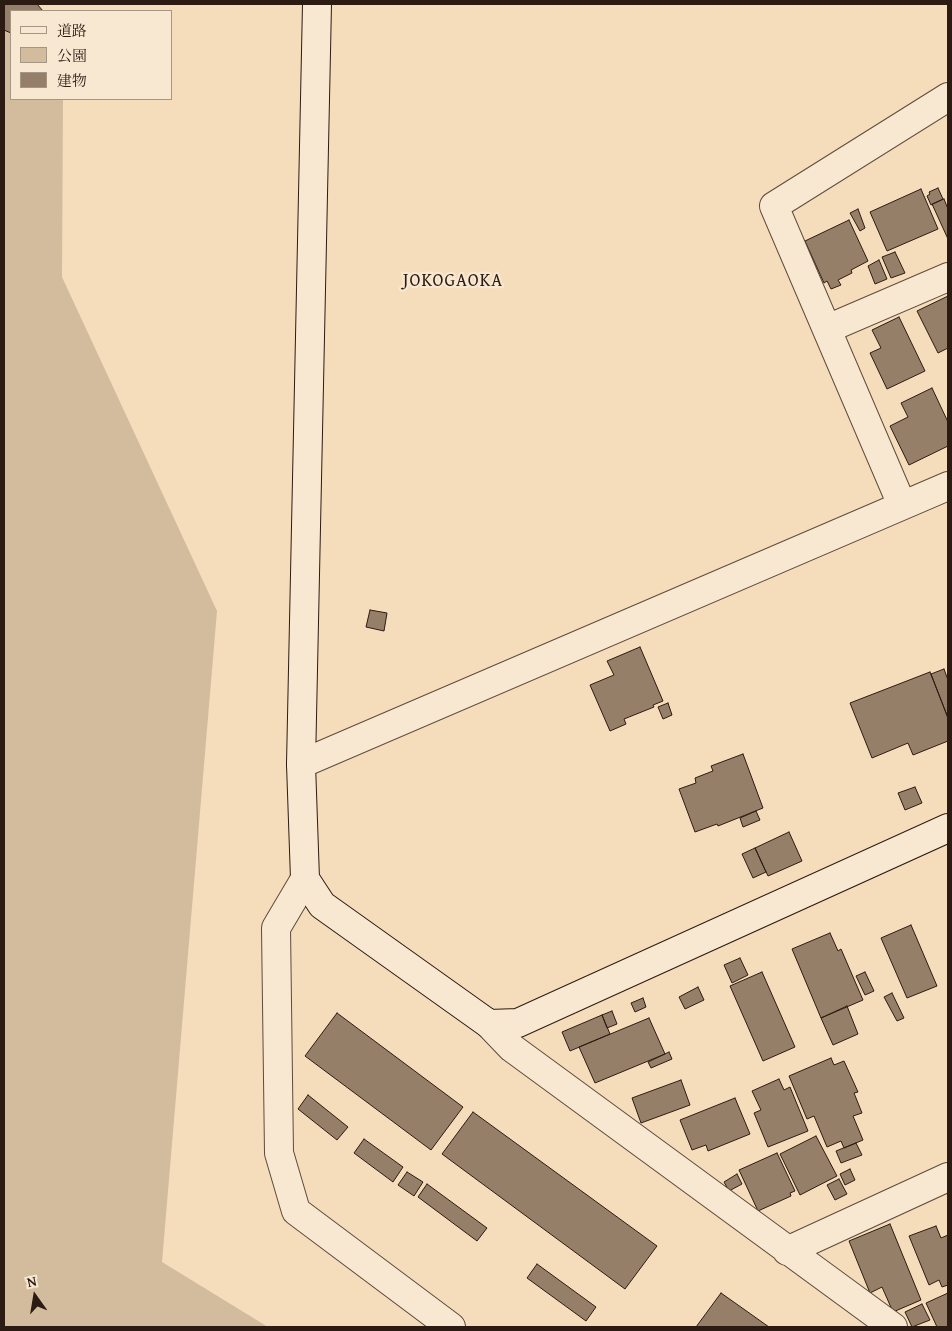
<!DOCTYPE html>
<meta charset="utf-8">
<style>
body{margin:0}
#map{position:relative;width:952px;height:1331px;overflow:hidden;background:#f5dcba;font-family:"Gentium Book Plus","Noto Serif JP",serif}
canvas{display:block}
.frame{position:absolute;inset:0;border:5px solid #2c1b12;pointer-events:none}
.legend{position:absolute;left:10px;top:10px;width:162px;height:90px;box-sizing:border-box;background:#f8e8d2;border:1px solid #a69685;margin:0;padding:6px 9px;list-style:none;font-size:15px;color:#2c1b12}
.legend li{display:flex;align-items:center;gap:10px;height:25px}
.legend b{width:25px;border:1px solid #a69685}
.north{position:absolute;left:10px;top:1271px;width:50px;height:50px;-webkit-text-stroke:4px #f8e8d2;paint-order:stroke;rotate:347deg;font-size:14px;font-weight:700;line-height:20px;text-align:center;color:#2c1b12}
.north::after{content:'';display:block;margin:auto;width:18px;height:22px;background:#2c1b12;clip-path:polygon(50% 0,100% 100%,50% 72%,0 100%)}
</style>
<div id="map">
<canvas width="952" height="1331"></canvas>
<div class="frame"></div>
<ul class="legend">
<li><b style="height:6px;background:#f8e8d2"></b>道路</li>
<li><b style="height:14px;background:#d3bb9d"></b>公園</li>
<li><b style="height:14px;background:#957f69"></b>建物</li>
</ul>
<div class="north">N</div>
</div>
<script>
const context = document.querySelector('canvas').getContext('2d');
context.lineJoin = 'round';
function paint(path, color) {
  context.fillStyle = color;
  context.fill(path, 'evenodd');
}
function poly(rows) {
  const path = new Path2D();
  for (const r of rows) {
    path.moveTo(r[0], r[1]);
    for (let i = 2; i < r.length; i += 2) path.lineTo(r[i], r[i + 1]);
  }
  return path;
}
function strokePath(path, color, width, dash) {
  context.strokeStyle = color;
  context.lineWidth = width;
  context.lineCap = dash ? 'butt' : 'round';
  context.setLineDash(dash || []);
  context.stroke(path);
}
function label(font, color, halo, rows, align = 'center') {
  context.font = font + ' "Gentium Book Plus",serif';
  context.lineWidth = 4.5;
  context.setLineDash([]);
  context.textBaseline = 'middle';
  context.strokeStyle = halo;
  context.fillStyle = color;
  for (const [text, x, y, turn = 0] of rows) {
    context.save();
    context.translate(x, y);
    context.rotate((+turn || 0) * Math.PI / 180);
    context.textAlign = isNaN(turn) ? turn : align;
    if (halo) context.strokeText(text, 0, 0);
    context.fillText(text, 0, 0);
    context.restore();
  }
}
const green = poly([
 [11,15,11,99,63,99,62,277,217,611,162,1262,268,1327,4,1327,4,17]
]);
const building = poly([
 [4,4,37,4,43,11,11,11,11,33,4,30,4,4],
 [938,188,943,199,931,205,927,196,930,194,929,192,938,188],
 [921,189,938,229,887,251,870,212,921,189],
 [944,199,948,209,948,239,932,204,944,199],
 [858,209,865,228,860,231,850,213,858,209],
 [849,220,868,261,851,270,852,273,838,280,841,285,831,289,827,281,824,283,805,241,849,220],
 [895,252,905,273,891,278,882,257,895,252],
 [879,260,887,279,875,284,868,266,879,260],
 [948,296,948,348,938,353,917,311,948,296],
 [899,317,925,371,887,389,870,353,881,348,872,330,899,317],
 [932,388,948,422,948,446,909,465,890,426,908,417,901,403,932,388],
 [370,610,387,613,384,631,366,627,370,610],
 [640,647,663,701,653,705,654,707,624,719,626,724,610,731,590,685,614,675,607,661,640,647],
 [944,669,948,680,948,718,931,674,944,669],
 [930,672,948,718,948,741,913,755,908,743,872,758,850,703,930,672],
 [668,703,672,715,663,719,658,707,668,703],
 [743,754,763,808,718,826,717,824,695,832,679,789,696,783,695,778,713,771,711,766,743,754],
 [915,787,922,803,905,810,898,793,915,787],
 [756,811,760,820,743,827,740,818,756,811],
 [789,832,802,861,768,876,755,848,789,832],
 [755,848,766,872,753,878,742,854,755,848],
 [911,925,937,986,907,998,881,938,911,925],
 [830,933,838,951,841,949,863,1000,821,1018,792,949,830,933],
 [740,958,748,975,732,983,724,965,740,958],
 [762,972,795,1047,763,1061,730,986,762,972],
 [865,972,874,991,865,995,856,976,865,972],
 [698,987,704,1000,685,1009,679,997,698,987],
 [892,993,904,1018,897,1021,884,997,892,993],
 [643,998,646,1007,635,1012,631,1003,643,998],
 [847,1006,858,1034,833,1045,821,1018,847,1006],
 [612,1011,617,1024,607,1028,602,1015,612,1011],
 [337,1013,463,1107,431,1150,305,1056,337,1013],
 [602,1015,610,1034,570,1051,562,1032,602,1015],
 [649,1018,665,1054,595,1083,579,1047,649,1018],
 [669,1052,672,1059,651,1068,648,1062,669,1052],
 [831,1058,834,1065,844,1061,858,1092,854,1093,862,1113,853,1116,863,1140,844,1148,841,1141,827,1147,814,1116,807,1119,789,1076,831,1058],
 [779,1079,784,1090,790,1087,808,1131,768,1147,754,1113,761,1110,752,1091,779,1079],
 [681,1080,690,1105,641,1123,632,1098,681,1080],
 [308,1095,348,1127,337,1140,298,1109,308,1095],
 [735,1098,750,1134,708,1151,706,1145,692,1150,680,1120,735,1098],
 [473,1112,657,1246,625,1289,442,1154,473,1112],
 [816,1136,837,1176,800,1195,780,1154,816,1136],
 [364,1139,403,1167,393,1182,354,1153,364,1139],
 [856,1143,862,1155,841,1163,836,1151,856,1143],
 [777,1153,795,1191,790,1193,791,1196,758,1211,739,1170,777,1153],
 [850,1169,855,1180,845,1185,840,1174,850,1169],
 [407,1172,423,1182,414,1196,398,1185,407,1172],
 [737,1174,742,1184,729,1191,724,1182,737,1174],
 [839,1179,847,1194,835,1200,827,1185,839,1179],
 [427,1184,487,1228,477,1241,418,1197,427,1184],
 [890,1224,921,1300,893,1312,882,1287,870,1293,849,1241,890,1224],
 [936,1226,941,1238,948,1235,948,1285,942,1287,939,1280,929,1285,909,1236,936,1226],
 [537,1264,596,1307,586,1321,527,1278,537,1264],
 [721,1293,769,1327,696,1327,721,1293],
 [948,1293,948,1327,937,1327,926,1303,948,1293],
 [922,1304,930,1320,912,1327,905,1312,922,1304]
]);
const street = poly([
 [827,329,948,277],
 [902,505,774,206,948,97],
 [301,764,948,486],
 [305,879,276,928,279,1153,296,1211,451,1327],
 [489,1024,512,1048,893,1327],
 [787,1251,948,1177]
]);
const secondary = poly([
 [317,4,301,764,305,879,322,905,489,1024,518,1023,948,828]
]);
const neighbourhoodNames = [
 ["JOKOGAOKA",453,281]
];
paint(green, '#d3bb9d');
paint(building, '#957f69');
strokePath(building, '#2c1b12', 1);
strokePath(street, '#5e4b3c', 30);
strokePath(secondary, '#2c1b12', 30);
strokePath(street, '#f8e8d2', 28);
strokePath(secondary, '#f8e8d2', 28);
context.letterSpacing = '1px';
label('18px', '#2c1b12', '#f8e8d2', neighbourhoodNames);
context.letterSpacing = '0px';
</script>
